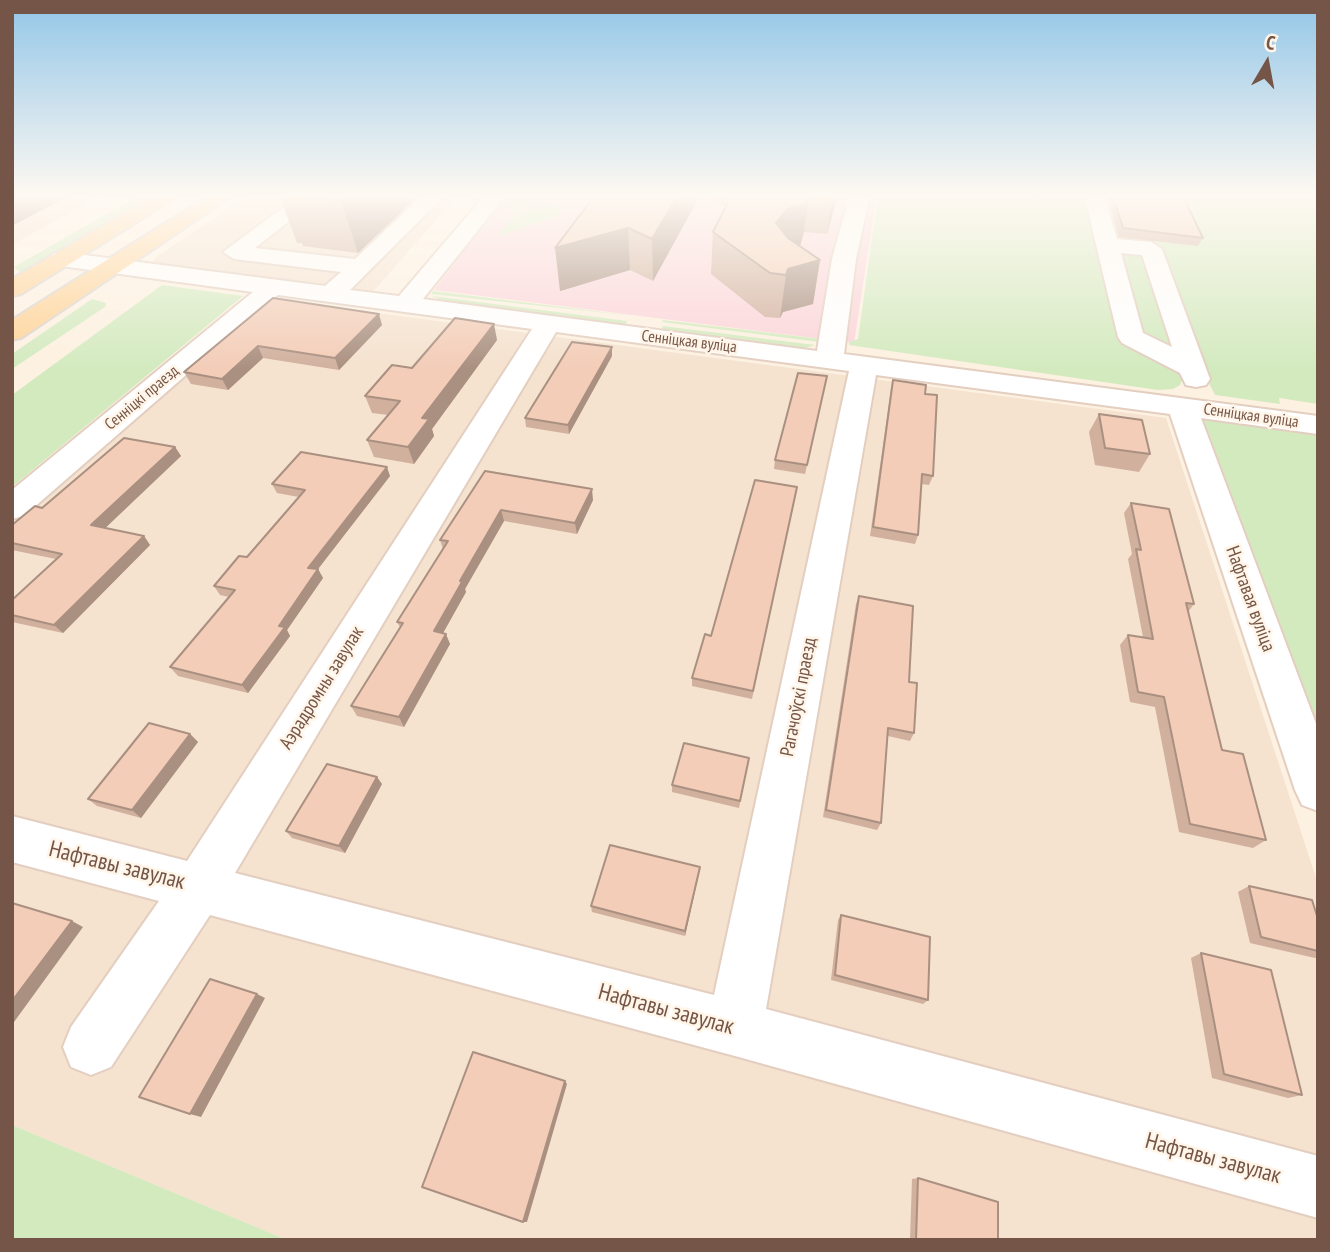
<!DOCTYPE html>
<meta charset="utf-8">
<style>
body{margin:0}
#map{position:relative;width:1330px;height:1252px;overflow:hidden;background:#fdf1e1;font-family:"PT Sans Narrow",sans-serif}
canvas{display:block}
.frame{position:absolute;inset:0;border:14px solid #755547;pointer-events:none}
.north{position:absolute;left:1232px;top:28px;width:70px;height:70px;-webkit-text-stroke:5px #fff5e8;paint-order:stroke;rotate:10deg;font-size:19px;font-weight:700;line-height:28px;text-align:center;color:#755547}
.north::after{content:'';display:block;margin:auto;width:24px;height:32px;background:#755547;clip-path:polygon(50% 0,100% 100%,50% 72%,0 100%)}
</style>
<div id="map">
<canvas width="1330" height="1252"></canvas>
<div class="frame"></div>
<div class="north">С</div>
</div>
<script>
const context = document.querySelector('canvas').getContext('2d');
context.lineJoin = 'round';
function paint(path, color) {
  context.fillStyle = color;
  context.fill(path, 'evenodd');
}
function poly(rows) {
  const path = new Path2D();
  for (const r of rows) {
    path.moveTo(r[0], r[1]);
    for (let i = 2; i < r.length; i += 2) path.lineTo(r[i], r[i + 1]);
  }
  return path;
}
function strokePath(path, color, width, dash) {
  context.strokeStyle = color;
  context.lineWidth = width;
  context.lineCap = dash ? 'butt' : 'round';
  context.setLineDash(dash || []);
  context.stroke(path);
}
function label(font, color, halo, rows, align = 'center') {
  context.font = font + ' "PT Sans Narrow",sans-serif';
  context.lineWidth = 5;
  context.setLineDash([]);
  context.textBaseline = 'middle';
  context.strokeStyle = halo;
  context.fillStyle = color;
  for (const [text, x, y, turn = 0] of rows) {
    context.save();
    context.translate(x, y);
    context.rotate((+turn || 0) * Math.PI / 180);
    context.textAlign = isNaN(turn) ? turn : align;
    if (halo) context.strokeText(text, 0, 0);
    context.fillText(text, 0, 0);
    context.restore();
  }
}
const residential = poly([
 [12,194,104,194,12,245],
 [251,194,459,194,370,295,155,266,153,263,156,257],
 [272,299,1166,418,1318,884,1318,1240,287,1240,12,1125,12,524]
]);
const medical = poly([
 [465,194,877,194,854,343,434,290,497,207,478,204,463,197]
]);
const green = poly([
 [141,194,159,194,23,275,14,267],
 [522,194,575,194,515,211,496,200],
 [878,194,1318,194,1318,404,1279,398,1280,404,1215,395,1209,383,1182,380,1180,385,1173,389,1158,390,849,345,849,342,858,339],
 [567,201,558,216,497,236,516,214],
 [162,285,243,296,12,487,12,395],
 [433,291,634,316,431,294],
 [432,296,627,321,625,325,445,302],
 [92,299,106,303,105,307,12,369,12,354],
 [663,320,821,339,820,342,662,322],
 [663,326,815,345,805,348,661,330],
 [1203,418,1318,433,1318,725],
 [12,1125,287,1240,12,1240]
]);
const minor = poly([
 [301,194,324,194,255,248,355,259,424,194,445,195,350,290,399,296,486,194,507,194,423,299,817,351,832,259,850,194,870,194,856,259,844,354,1318,416,1318,434,1201,418,1318,729,1318,811,1302,805,1295,790,1170,414,876,375,766,1009,1318,1156,1318,1218,735,1056,210,915,111,1067,91,1075,71,1067,63,1047,71,1027,159,901,12,862,12,816,187,861,532,329,278,295,24,516,12,519,12,490,253,292,61,266,53,264,49,259,53,254,61,252,325,286,341,272,234,259,223,252,301,194],
 [556,332,849,371,714,995,235,873,556,332],
 [1084,194,1104,194,1117,239,1151,242,1162,249,1210,379,1206,385,1196,387,1186,385,1180,373,1122,343,1118,337,1084,194],
 [1121,253,1142,255,1172,347,1143,333,1121,253]
]);
const major = poly([
 [157,194,182,194,21,294,12,296,12,279,157,194],
 [211,194,235,194,21,338,12,340,12,320,211,194]
]);
const wall = poly([
 [279,194,413,194,414,200,358,253,303,246,302,243,297,243],
 [596,194,838,194,827,234,804,232,800,246,799,246,820,260,813,304,783,312,780,318,765,317,711,274,713,232,726,207,700,194,653,281,630,270,560,291],
 [995,194,1059,194,1056,200],
 [1107,194,1182,194,1203,238,1198,246,1119,237],
 [273,298,382,325,339,370,263,358,228,390,191,384,184,372],
 [497,340,432,429,434,436,414,464,374,457,367,440,388,415,372,413,365,396,412,368],
 [612,356,569,434,526,427,525,418],
 [827,376,805,474,774,469,775,460],
 [893,380,925,394,933,476,929,485,921,484,918,535,915,544,870,536,891,389],
 [1099,414,1150,454,1139,472,1095,465,1089,432],
 [175,447,181,456,105,528,144,536,150,545,63,633,12,622,12,600,56,559,12,550,12,525,42,508],
 [485,471,593,500,577,534,504,521,465,589,466,592,443,633,450,644,404,727,357,716,351,706,400,627,397,622,443,549,440,540],
 [390,476,318,569,323,578,287,630,290,636,248,693,178,676,170,667,229,597,220,595,214,586,247,557,299,497,277,493,272,484],
 [797,487,752,699,692,686,692,678,711,636],
 [1131,503,1194,604,1188,612,1222,750,1266,840,1253,848,1179,832,1155,707,1130,702,1120,645,1128,635,1143,637,1128,559,1132,554,1124,513],
 [859,596,909,682,914,733,910,741,888,736,881,823,877,830,823,817,856,604],
 [190,734,198,742,141,818,97,806,88,799],
 [749,758,739,808,672,792,672,785],
 [382,784,345,853,292,838,286,831],
 [699,873,685,936,592,912,591,906],
 [1249,886,1318,919,1318,957,1315,958,1250,943,1238,892],
 [841,915,928,1000,923,1004,831,980,838,920],
 [1201,953,1302,1095,1288,1098,1212,1078,1191,958],
 [918,1178,998,1240,910,1240,912,1179]
]);
const shadedWall = poly([
 [12,194,72,194,12,226],
 [350,194,413,194,414,200,358,253,341,201],
 [679,194,701,194,653,281,652,239],
 [809,194,804,232,800,246,782,250,776,223,787,209],
 [833,194,838,194,827,234],
 [628,228,630,270,560,291,555,248],
 [820,260,813,304,783,312,780,318,786,275,788,269],
 [379,314,382,325,339,370,335,358],
 [494,324,497,340,432,429,434,436,414,464,408,447,422,418],
 [258,346,263,358,228,390,222,379],
 [612,347,612,356,569,434,568,425],
 [175,447,181,456,99,534,91,525],
 [387,467,390,476,318,569,323,578,287,630,290,636,248,693,242,685,279,626,308,568],
 [592,489,593,500,577,534,575,523],
 [501,510,504,521,465,589,466,592,438,642,434,631,460,581],
 [144,536,150,545,63,633,54,625],
 [446,634,450,644,404,727,399,717],
 [190,734,198,742,141,818,132,810],
 [377,777,382,784,345,853,339,846],
 [700,867,699,873,685,936,685,931],
 [72,921,83,927,14,1022,12,1021,12,1001],
 [257,994,265,998,201,1117,190,1114],
 [565,1081,567,1084,527,1222,523,1222]
]);
const building = poly([
 [285,194,350,194,341,201,284,195,285,194],
 [596,194,679,194,652,239,628,228,555,248,596,194],
 [732,194,808,194,806,204,787,209,776,223,788,238,820,260,788,269,786,275,770,273,713,232,732,194],
 [1112,194,1182,194,1203,238,1123,228,1112,194],
 [273,298,379,314,335,358,258,346,222,379,184,372,273,298],
 [455,318,494,324,422,418,429,419,408,447,367,440,400,401,365,396,392,365,412,368,455,318],
 [572,342,612,347,568,425,525,418,572,342],
 [798,373,827,376,807,465,775,460,798,373],
 [893,380,926,385,925,394,937,395,933,476,922,474,918,535,873,527,893,380],
 [1099,414,1142,420,1150,454,1105,448,1099,414],
 [124,438,175,447,91,525,144,536,54,625,12,615,12,600,62,554,12,543,12,525,35,506,42,508,124,438],
 [301,452,387,467,308,568,318,569,279,626,285,627,242,685,170,667,235,590,214,586,239,556,247,557,305,490,272,484,301,452],
 [485,471,592,489,575,523,501,510,460,581,462,582,434,631,446,634,399,717,351,706,403,623,397,622,448,541,440,540,485,471],
 [755,480,797,487,753,691,692,678,705,634,711,636,755,480],
 [1131,503,1169,509,1194,604,1186,603,1222,750,1243,754,1266,840,1190,824,1164,697,1138,692,1128,635,1153,639,1136,549,1141,550,1131,503],
 [859,596,913,606,909,682,917,683,914,733,888,728,881,823,826,810,859,596],
 [149,723,190,734,132,810,88,799,149,723],
 [684,743,749,758,740,801,672,785,684,743],
 [327,764,377,777,339,846,286,831,327,764],
 [610,845,700,867,685,931,591,906,610,845],
 [1249,886,1312,900,1318,919,1318,951,1261,937,1249,886],
 [12,903,72,921,12,1001,12,903],
 [841,915,930,937,928,1000,835,975,841,915],
 [1201,953,1271,970,1302,1095,1224,1074,1201,953],
 [210,979,257,994,190,1114,139,1097,210,979],
 [473,1052,565,1081,523,1222,422,1187,473,1052],
 [918,1178,998,1202,998,1240,916,1240,918,1178]
]);
const farStreetnames = [
 ["Сенніцкая вуліца",689,342,7],
 ["Сенніцкі праезд",142,398,-40],
 ["Сенніцкая вуліца",1251,416,8]
];
const streetNames = [
 ["Нафтавая вуліца",1250,599,70],
 ["Аэрадромны завулак",322,688,-58],
 ["Рагачоўскі праезд",799,697,-79]
];
const nearStreetnames = [
 ["Нафтавы завулак",117,866,14],
 ["Нафтавы завулак",666,1010,15],
 ["Нафтавы завулак",1213,1159,15]
];
paint(residential, '#f5e2cf');
paint(medical, '#fbd4da');
paint(green, '#d3eabf');
strokePath(minor, '#e3cec0', 4);
strokePath(major, '#dbd3cf', 4);
paint(minor, '#fff');
paint(major, '#fed397');
paint(wall, '#d1b09e');
paint(shadedWall, '#aa9081');
paint(building, '#f3cdb8');
strokePath(building, '#aa9081', 2);
const sky = context.createLinearGradient(0, 0, 0, 369);
sky.addColorStop(0, '#93c6e8');
sky.addColorStop(0.53, '#fef9f2');
sky.addColorStop(1, '#fef9f200');
context.fillStyle = sky;
context.fillRect(0, 0, 1330, 369);
label('16px', '#755547', '#fff5e8', farStreetnames);
label('19px', '#755547', '#fff5e8', streetNames);
label('23px', '#755547', '#fff5e8', nearStreetnames);
</script>
